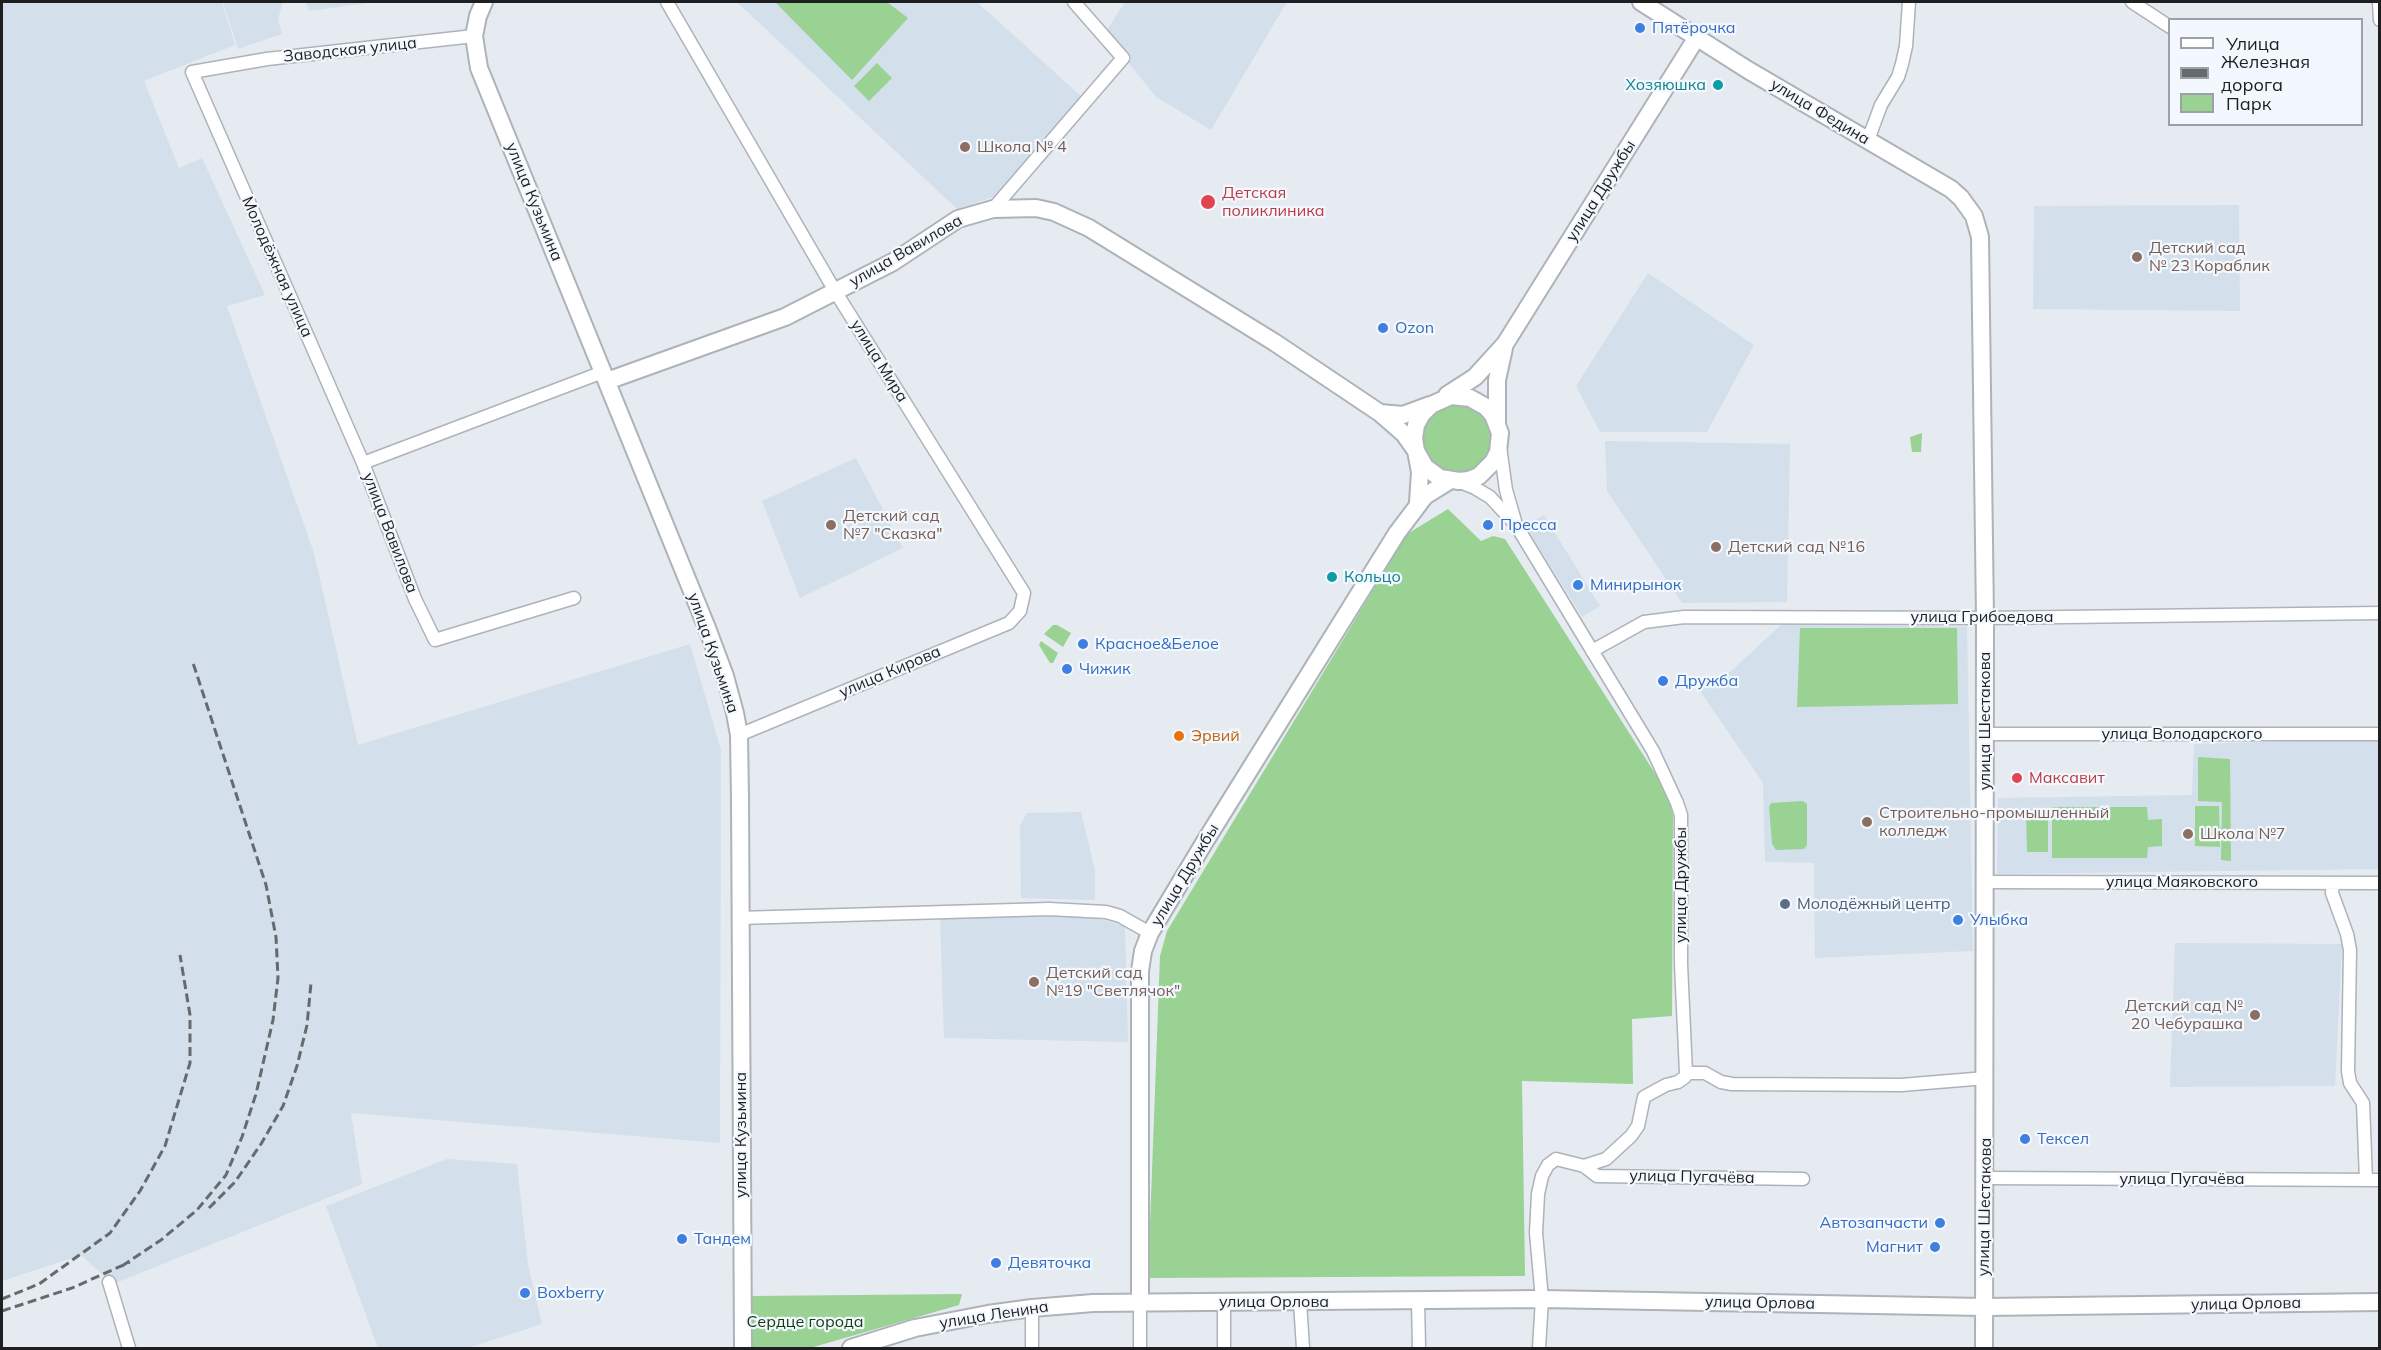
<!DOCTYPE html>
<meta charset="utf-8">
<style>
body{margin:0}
#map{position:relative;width:2381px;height:1350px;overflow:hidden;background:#e5ebf0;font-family:Mulish,sans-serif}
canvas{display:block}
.frame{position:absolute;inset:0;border:3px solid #1d1f21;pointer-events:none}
.legend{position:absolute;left:2168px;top:18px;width:195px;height:108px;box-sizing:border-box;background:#f2f8fe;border:2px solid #9da1a6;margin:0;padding:8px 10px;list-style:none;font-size:18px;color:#1d1f21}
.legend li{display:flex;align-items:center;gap:12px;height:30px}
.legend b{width:30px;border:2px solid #9da1a6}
</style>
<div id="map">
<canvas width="2381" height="1350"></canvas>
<div class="frame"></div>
<ul class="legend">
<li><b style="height:8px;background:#fff"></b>Улица</li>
<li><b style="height:8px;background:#666a6d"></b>Железная дорога</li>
<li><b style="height:16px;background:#99d293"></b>Парк</li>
</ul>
</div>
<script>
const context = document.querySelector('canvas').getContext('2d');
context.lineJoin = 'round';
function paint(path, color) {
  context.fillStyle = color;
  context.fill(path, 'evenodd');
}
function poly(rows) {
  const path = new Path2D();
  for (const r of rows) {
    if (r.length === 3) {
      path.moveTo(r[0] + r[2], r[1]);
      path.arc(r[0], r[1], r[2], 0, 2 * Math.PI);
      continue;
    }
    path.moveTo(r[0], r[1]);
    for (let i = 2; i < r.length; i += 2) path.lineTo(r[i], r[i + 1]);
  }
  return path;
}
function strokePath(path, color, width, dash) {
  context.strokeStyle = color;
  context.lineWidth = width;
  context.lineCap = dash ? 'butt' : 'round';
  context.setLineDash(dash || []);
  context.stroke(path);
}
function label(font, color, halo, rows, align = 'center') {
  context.font = font + ' Mulish,sans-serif';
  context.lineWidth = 4.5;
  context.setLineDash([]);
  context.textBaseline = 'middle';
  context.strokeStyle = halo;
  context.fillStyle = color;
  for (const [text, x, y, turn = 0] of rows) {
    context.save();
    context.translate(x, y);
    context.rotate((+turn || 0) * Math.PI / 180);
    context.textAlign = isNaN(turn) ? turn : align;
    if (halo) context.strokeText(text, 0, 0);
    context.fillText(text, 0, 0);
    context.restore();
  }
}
const built = poly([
 [2,2,222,2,235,45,144,81,179,168,202,158,265,295,227,306,314,553,358,745,690,644,721,750,720,1143,351,1113,362,1184,113,1284,81,1255,2,1281],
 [223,2,283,2,278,19,282,34,238,49],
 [306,2,375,2,309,11],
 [737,2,977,2,1083,98,993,197,957,209],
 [1125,2,1287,2,1211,130,1156,97,1105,33],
 [2239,205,2240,311,2033,309,2034,206],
 [1648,273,1754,345,1707,432,1600,432,1576,386],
 [1605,441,1790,444,1787,602,1682,603,1607,491],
 [856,458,903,548,800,598,762,501],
 [1544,515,1600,606,1582,617,1526,526],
 [1783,623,1967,627,1973,951,1815,958,1814,863,1765,862,1763,783,1696,685,1730,672],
 [2379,739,2379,869,1997,874,1998,798,2192,795,2194,744],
 [1081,812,1095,870,1095,900,1021,898,1020,825,1027,813],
 [1081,914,1125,926,1128,1042,944,1038,940,916],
 [2175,943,2342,944,2335,1086,2170,1087],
 [447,1159,517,1164,528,1265,542,1324,468,1348,378,1348,326,1206]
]);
const green = poly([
 [775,2,887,2,908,18,852,80],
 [877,63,892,78,869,101,854,86],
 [1458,439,35],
 [1922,433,1921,452,1912,452,1910,437],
 [1448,509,1481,541,1493,536,1505,539,1667,792,1673,815,1672,1016,1632,1019,1633,1084,1522,1081,1525,1276,1148,1278,1160,956,1167,931,1407,534],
 [1053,625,1057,625,1071,633,1063,647,1044,634],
 [1800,628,1957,628,1958,704,1797,707],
 [1041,641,1058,653,1053,663,1050,663,1039,645],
 [2198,757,2230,759,2231,861,2221,860,2222,802,2198,801],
 [1803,801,1807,804,1807,845,1804,849,1776,850,1772,844,1769,807,1771,803],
 [2195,806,2219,806,2220,847,2195,846],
 [2052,807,2147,807,2148,820,2162,819,2162,846,2148,847,2147,858,2052,858],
 [2048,813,2048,852,2027,852,2026,813],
 [962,1294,959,1305,810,1348,751,1348,752,1296]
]);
const street = poly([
 [667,2,835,291,1024,593,1020,611,1009,623,739,735],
 [2132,2,2170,27],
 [2379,2,2380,20],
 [474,36,267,59,192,72,363,463,415,599,435,640,574,598],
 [1868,140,1881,105,1898,77,1902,64,1906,46,1909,2],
 [993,209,1123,58,1074,2],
 [1500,447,1506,490,1515,521],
 [363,463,603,372],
 [1460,482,1475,488,1490,497,1516,525,1653,751,1677,803,1681,815,1681,964,1686,1073],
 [1592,651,1644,622,1684,617,1985,618,2380,613],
 [1985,734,2380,734],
 [1985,882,2380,883],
 [2333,883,2332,893,2347,934,2350,950,2348,1071,2350,1083,2363,1103,2366,1180],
 [739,918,1049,909,1106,912,1120,916,1150,933],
 [1686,1073,1705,1073,1721,1082,1732,1084,1901,1085,1986,1078],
 [1584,1166,1597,1176,1803,1179],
 [1985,1178,2380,1180],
 [109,1282,129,1348],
 [1418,1300,1419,1348],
 [1300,1302,1303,1348],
 [1140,1303,1140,1348],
 [1032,1348,1032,1308],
 [1224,1348,1224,1302],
 [1539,1348,1542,1299,1536,1233,1538,1194,1542,1176,1548,1165,1556,1159,1584,1166,1606,1159,1631,1136,1638,1126,1644,1097,1666,1085,1678,1082,1685,1077,1686,1073]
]);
const secondary = poly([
 [484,2,478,16,474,36,479,68,707,628,725,676,735,713,739,735,740,799,743,1348],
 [1641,2,1748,70,1951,189,1961,198,1974,216,1980,237,1985,618,1984,1348],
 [607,381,785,317,893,262,958,219,993,209,1036,208,1054,212,1089,228,1274,342,1380,413,1404,434,1416,451,1425,467,1440,478,1459,481,1469,480,1479,476,1493,462,1498,452,1500,433,1493,415,1486,407,1470,398,1451,396,1431,405,1422,414,1416,425,1414,438,1416,451,1420,472,1418,502],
 [1447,395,1475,377,1505,344,1697,37],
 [1380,413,1403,415,1430,405],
 [1497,423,1497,380,1504,348],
 [1140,1303,1140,971,1143,951,1150,933,1204,843,1397,533,1425,496,1449,481],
 [851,1348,915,1328,988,1314,1032,1308,1093,1303,1542,1299,1984,1307,2380,1302]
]);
const rail = poly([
 [209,1208,235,1182,261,1144,283,1106,297,1066,307,1025,311,983],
 [122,1266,161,1240,197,1210,226,1175,242,1137,256,1094,273,1020,278,978,276,937,266,885,193,663],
 [2,1299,39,1284,110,1233,140,1191,165,1146,190,1063,190,1015,180,955],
 [2,1311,72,1288,130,1262]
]);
const markers = [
 [1640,28,6,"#3f7fe0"],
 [1718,85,6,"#0f9aa8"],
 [965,147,6,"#8d6e63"],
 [1208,202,8,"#e0444e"],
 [2137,257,6,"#8d6e63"],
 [1383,328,6,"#3f7fe0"],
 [831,525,6,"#8d6e63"],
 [1488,525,6,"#3f7fe0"],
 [1716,547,6,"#8d6e63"],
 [1332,577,6,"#0f9aa8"],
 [1578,585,6,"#3f7fe0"],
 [1083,644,6,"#3f7fe0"],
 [1067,669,6,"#3f7fe0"],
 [1663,681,6,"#3f7fe0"],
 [1179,736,6,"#e8710a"],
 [2017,778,6,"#e0444e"],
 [1867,822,6,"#8d6e63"],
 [2188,834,6,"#8d6e63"],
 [1785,904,6,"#5c6f8a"],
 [1958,920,6,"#3f7fe0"],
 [1034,982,6,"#8d6e63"],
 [2255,1015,6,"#8d6e63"],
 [2025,1139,6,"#3f7fe0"],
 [1940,1223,6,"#3f7fe0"],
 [682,1239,6,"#3f7fe0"],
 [1935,1247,6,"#3f7fe0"],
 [996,1263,6,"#3f7fe0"],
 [525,1293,6,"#3f7fe0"]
];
const shopNames = [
 ["Пятёрочка",1652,28],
 ["Ozon",1395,328],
 ["Пресса",1500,525],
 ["Минирынок",1590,585],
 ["Красное&Белое",1095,644],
 ["Чижик",1079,669],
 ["Дружба",1675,681],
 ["Улыбка",1970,920],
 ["Тексел",2037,1139],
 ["Автозапчасти",1928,1223,"right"],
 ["Тандем",694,1239],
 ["Магнит",1923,1247,"right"],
 ["Девяточка",1008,1263],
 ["Boxberry",537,1293]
];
const streetNames = [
 ["Заводская улица",350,50,-6],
 ["улица Федина",1820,112,31],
 ["улица Дружбы",1601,191,-58],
 ["улица Кузьмина",534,202,68],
 ["улица Вавилова",906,251,-30],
 ["Молодёжная улица",277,267,66],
 ["улица Мира",879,361,58],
 ["улица Вавилова",390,533,69],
 ["улица Грибоедова",1982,617],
 ["улица Кузьмина",713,653,71],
 ["улица Кирова",890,672,-23],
 ["улица Шестакова",1985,721,-90],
 ["улица Володарского",2182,734],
 ["улица Дружбы",1185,875,-59],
 ["улица Маяковского",2182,882],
 ["улица Дружбы",1681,885,-90],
 ["улица Кузьмина",741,1135,-90],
 ["улица Пугачёва",1692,1177,1],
 ["улица Пугачёва",2182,1179],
 ["улица Шестакова",1985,1207,-89],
 ["улица Орлова",1274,1302],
 ["улица Орлова",1760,1303,1],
 ["улица Орлова",2246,1304,-1],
 ["улица Ленина",994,1315,-9]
];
const cultureNames = [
 ["Хозяюшка",1706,85],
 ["Кольцо",1344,577,"left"]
];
const educationNames = [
 ["Школа № 4",977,147],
 ["Детский сад",2149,248],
 ["№ 23 Кораблик",2149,266],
 ["Детский сад",843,516],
 ["№7 \"Сказка\"",843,534],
 ["Детский сад №16",1728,547],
 ["Строительно-промышленный",1879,813],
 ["колледж",1879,831],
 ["Школа №7",2200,834],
 ["Детский сад",1046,973],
 ["№19 \"Светлячок\"",1046,991],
 ["Детский сад №",2243,1006,"right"],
 ["20 Чебурашка",2243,1024,"right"]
];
const healthNames = [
 ["Детская",1222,193],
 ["поликлиника",1222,211],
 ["Максавит",2029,778]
];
const foodNames = [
 ["Эрвий",1191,736]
];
const serviceNames = [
 ["Молодёжный центр",1797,904]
];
const parkNames = [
 ["Сердце города",805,1322]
];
paint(built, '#d3dfea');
paint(green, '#99d293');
strokePath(street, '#adb3b8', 15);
strokePath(secondary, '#adb3b8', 20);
strokePath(street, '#fff', 12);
strokePath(secondary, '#fff', 16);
strokePath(rail, '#666a6d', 3, [9, 4.5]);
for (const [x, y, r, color] of markers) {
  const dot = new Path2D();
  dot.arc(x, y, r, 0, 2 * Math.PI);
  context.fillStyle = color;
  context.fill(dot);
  strokePath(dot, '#f2f8fe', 2);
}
label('16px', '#366cbe', '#f2f8fe', shopNames, 'left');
label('16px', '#1d1f21', '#f2f8fe', streetNames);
label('16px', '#0d838f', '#f2f8fe', cultureNames, 'right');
label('16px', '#785e54', '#f2f8fe', educationNames, 'left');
label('16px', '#be3a42', '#f2f8fe', healthNames, 'left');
label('16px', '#c56008', '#f2f8fe', foodNames, 'left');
label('16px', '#4e5e75', '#f2f8fe', serviceNames, 'left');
label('16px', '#103b0d', '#f2f8fe', parkNames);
</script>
